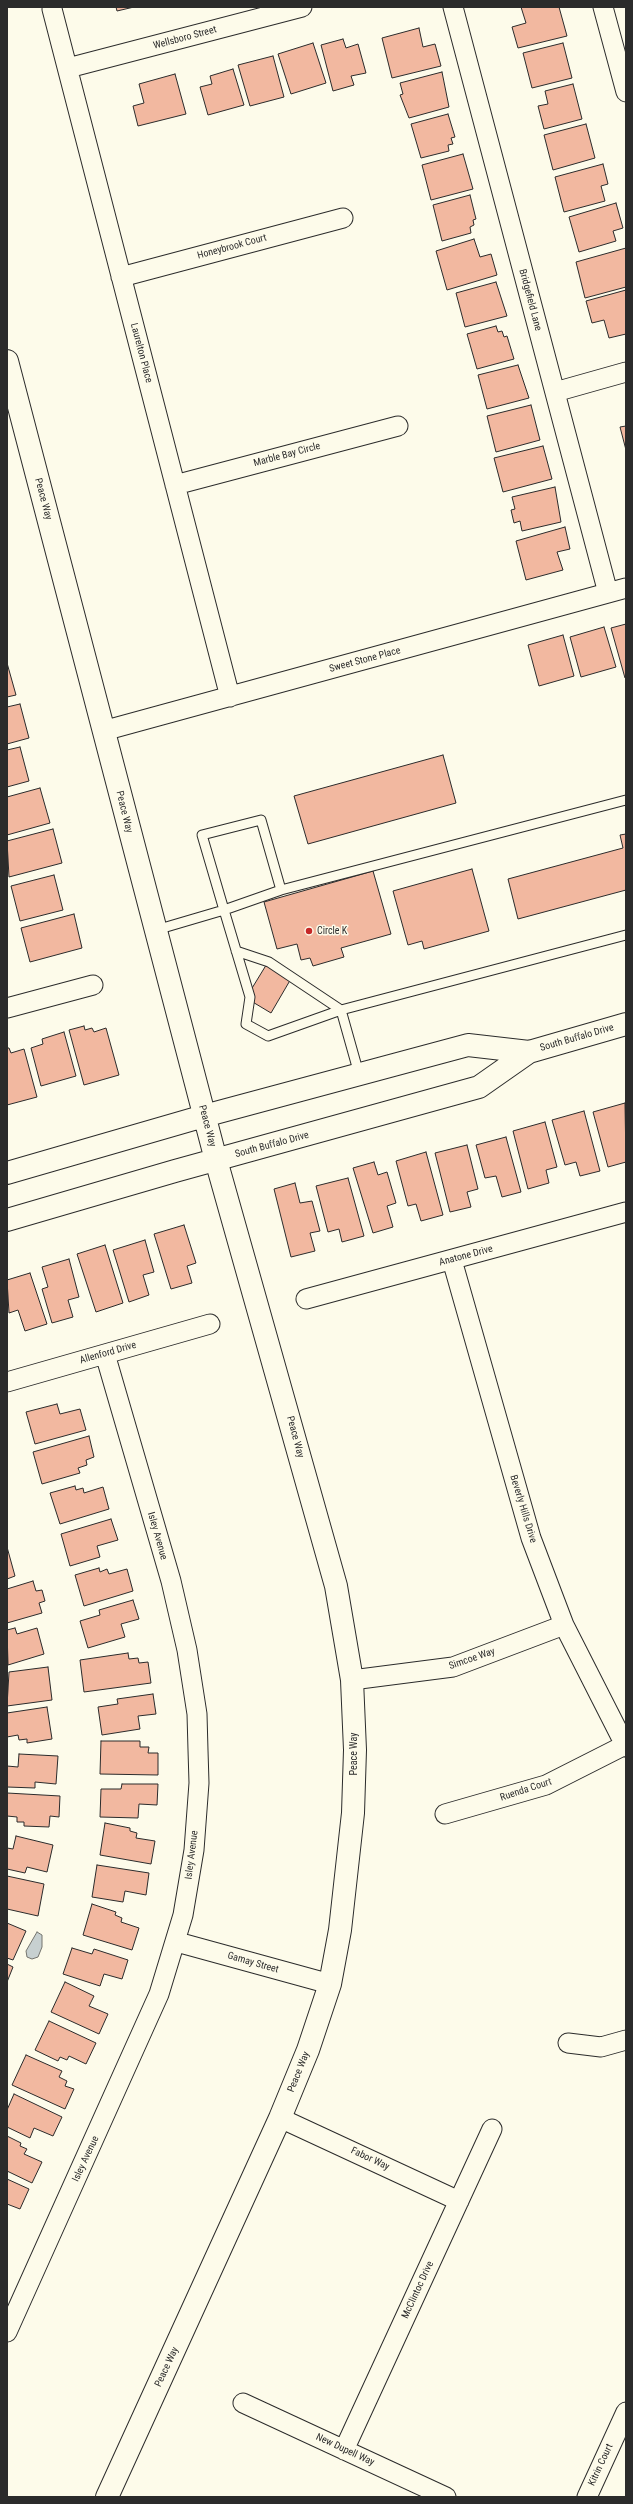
<!DOCTYPE html>
<style>
body{margin:0}
#map{position:relative;width:633px;height:2504px;overflow:hidden;background:#fdfbea;font-family:"Roboto Condensed",sans-serif}
canvas{display:block}
.frame{position:absolute;inset:0;border:8px solid #2b2b2b;pointer-events:none}
</style>
<div id="map">
<canvas width="633" height="2504"></canvas>
<div class="frame"></div>
</div>
<script>
const context = document.querySelector('canvas').getContext('2d');
context.lineJoin = 'round';
function paint(path, color) {
  context.fillStyle = color;
  context.fill(path, 'evenodd');
}
function poly(rows) {
  const path = new Path2D();
  for (const r of rows) {
    path.moveTo(r[0], r[1]);
    for (let i = 2; i < r.length; i += 2) path.lineTo(r[i], r[i + 1]);
  }
  return path;
}
function strokePath(path, color, width, dash) {
  context.strokeStyle = color;
  context.lineWidth = width;
  context.lineCap = dash ? 'butt' : 'round';
  context.setLineDash(dash || []);
  context.stroke(path);
}
function label(font, color, halo, rows, align = 'center') {
  context.font = font + ' "Roboto Condensed",sans-serif';
  context.lineWidth = 3;
  context.setLineDash([]);
  context.textBaseline = 'middle';
  context.strokeStyle = halo;
  context.fillStyle = color;
  for (const [text, x, y, turn = 0] of rows) {
    context.save();
    context.translate(x, y);
    context.rotate((+turn || 0) * Math.PI / 180);
    context.textAlign = isNaN(turn) ? turn : align;
    if (halo) context.strokeText(text, 0, 0);
    context.fillText(text, 0, 0);
    context.restore();
  }
}
const water = poly([
 [37,1932,42,1935,42,1947,38,1957,32,1959,27,1957,26,1951,37,1932]
]);
const building = poly([
 [116,7,134,7,117,11,116,7],
 [521,7,559,7,567,36,518,48,512,27,526,23,521,7],
 [419,28,423,47,435,44,441,66,392,78,382,38,419,28],
 [343,39,346,48,358,44,366,73,351,76,354,85,333,91,321,45,343,39],
 [313,43,326,83,291,94,278,54,313,43],
 [563,43,572,78,532,88,523,53,563,43],
 [273,56,284,97,250,106,238,65,273,56],
 [233,69,244,105,208,115,200,87,212,84,210,76,233,69],
 [442,72,449,107,409,118,400,95,403,94,400,83,442,72],
 [175,74,186,114,138,126,133,106,144,103,139,84,175,74],
 [573,84,582,119,544,129,538,106,548,104,545,91,573,84],
 [448,114,455,137,451,138,453,144,448,145,449,151,421,158,411,124,448,114],
 [586,124,595,158,553,170,544,135,586,124],
 [463,154,473,189,431,200,422,165,463,154],
 [603,164,608,184,601,186,605,201,564,212,555,177,603,164],
 [470,195,476,219,473,220,474,225,470,227,471,233,442,241,433,205,470,195],
 [616,203,623,228,613,231,616,241,579,252,569,217,616,203],
 [474,239,480,257,491,254,497,275,447,290,436,251,474,239],
 [626,248,626,287,585,298,576,262,626,248],
 [496,282,507,316,465,327,456,293,496,282],
 [626,290,626,334,609,338,604,320,592,323,586,301,626,290],
 [496,326,498,332,502,331,504,337,507,336,514,359,477,369,467,334,496,326],
 [518,365,529,398,487,409,478,375,518,365],
 [531,405,540,440,496,452,487,416,531,405],
 [626,426,626,450,620,427,626,426],
 [543,446,552,479,503,492,494,458,543,446],
 [555,487,561,522,522,531,520,521,514,523,511,510,515,509,512,497,555,487],
 [565,527,570,549,557,552,563,570,526,580,516,541,565,527],
 [626,624,626,678,625,678,611,628,626,624],
 [604,627,616,667,581,677,570,637,604,627],
 [563,635,574,676,539,686,528,645,563,635],
 [7,663,16,695,7,697,7,663],
 [20,704,29,738,7,744,7,707,20,704],
 [20,747,29,781,7,787,7,750,20,747],
 [443,755,456,803,308,844,294,796,443,755],
 [40,788,50,823,7,835,7,797,40,788],
 [53,829,62,863,9,877,7,841,53,829],
 [626,834,626,890,518,919,508,879,623,848,620,835,626,834],
 [472,869,489,931,424,949,422,941,408,945,393,891,472,869],
 [373,871,391,934,341,948,344,957,313,966,310,958,301,960,297,944,277,949,264,902,373,871],
 [54,875,63,910,20,921,11,886,54,875],
 [74,914,82,948,30,962,21,928,74,914],
 [268,962,292,977,271,1013,246,998,268,962],
 [84,1026,85,1030,92,1028,94,1032,106,1028,119,1075,84,1085,69,1030,84,1026],
 [64,1032,76,1076,41,1086,31,1048,43,1044,42,1039,64,1032],
 [7,1048,9,1048,11,1053,24,1049,37,1097,7,1105,7,1048],
 [625,1103,626,1162,608,1167,593,1112,625,1103],
 [584,1111,600,1171,580,1176,576,1162,565,1165,552,1120,584,1111],
 [545,1122,557,1167,546,1170,549,1183,528,1189,513,1131,545,1122],
 [506,1137,521,1192,502,1197,496,1176,485,1178,476,1145,506,1137],
 [467,1145,478,1189,467,1192,471,1207,450,1212,435,1153,467,1145],
 [426,1152,443,1215,421,1221,416,1204,408,1206,396,1161,426,1152],
 [374,1162,378,1175,387,1172,396,1203,387,1206,393,1227,373,1233,353,1168,374,1162],
 [348,1178,364,1236,342,1242,339,1229,328,1232,316,1186,348,1178],
 [295,1183,300,1203,312,1201,320,1231,310,1233,315,1251,291,1257,274,1189,295,1183],
 [184,1225,196,1263,187,1266,192,1283,171,1289,154,1234,184,1225],
 [145,1240,154,1272,143,1275,149,1295,129,1302,113,1250,145,1240],
 [105,1245,123,1303,96,1312,77,1254,105,1245],
 [69,1259,79,1297,68,1300,73,1317,52,1323,42,1289,48,1287,42,1267,69,1259],
 [30,1273,47,1324,25,1331,18,1310,9,1313,7,1280,30,1273],
 [57,1404,60,1414,80,1409,86,1430,35,1444,26,1412,57,1404],
 [89,1436,94,1457,86,1460,87,1465,78,1468,80,1473,42,1484,33,1452,89,1436],
 [75,1486,76,1490,83,1488,84,1493,103,1487,109,1509,60,1524,50,1493,75,1486],
 [111,1519,118,1540,97,1546,100,1557,70,1566,61,1534,111,1519],
 [7,1547,15,1576,7,1579,7,1547],
 [99,1568,100,1572,107,1569,109,1574,127,1569,133,1591,84,1606,75,1575,99,1568],
 [33,1581,36,1591,42,1590,45,1601,39,1603,42,1613,7,1623,7,1589,33,1581],
 [133,1600,139,1619,121,1624,125,1637,88,1648,80,1621,100,1615,99,1610,133,1600],
 [15,1628,17,1634,37,1628,44,1654,8,1665,7,1630,15,1628],
 [128,1653,129,1659,138,1658,139,1663,148,1662,151,1683,84,1692,80,1660,128,1653],
 [48,1667,52,1700,7,1706,9,1672,48,1667],
 [153,1694,156,1714,138,1716,140,1729,102,1735,98,1707,118,1704,117,1699,153,1694],
 [47,1707,52,1739,27,1743,27,1739,19,1740,18,1735,7,1737,7,1713,47,1707],
 [101,1741,140,1741,140,1747,149,1747,148,1753,158,1753,158,1775,100,1774,101,1741],
 [19,1754,58,1756,56,1784,35,1782,35,1788,7,1787,7,1766,18,1767,19,1754],
 [122,1784,158,1784,157,1805,139,1804,138,1818,100,1817,101,1789,121,1789,122,1784],
 [7,1793,60,1796,59,1817,50,1816,49,1827,24,1826,24,1822,17,1822,17,1817,7,1816,7,1793],
 [105,1823,130,1828,130,1831,137,1833,136,1838,155,1841,151,1864,100,1855,105,1823],
 [16,1836,53,1845,47,1872,27,1867,25,1873,7,1869,7,1848,13,1849,16,1836],
 [97,1865,149,1873,146,1895,125,1891,123,1902,92,1897,97,1865],
 [7,1876,44,1884,38,1916,7,1909,7,1876],
 [92,1904,116,1912,115,1915,122,1918,121,1922,139,1928,132,1950,83,1935,92,1904],
 [7,1923,26,1931,13,1960,7,1958,7,1923],
 [72,1948,92,1954,94,1949,128,1960,122,1979,104,1974,100,1986,63,1974,72,1948],
 [7,1964,13,1967,7,1982,7,1964],
 [65,1982,94,1996,89,2006,108,2014,99,2034,51,2012,65,1982],
 [49,2021,96,2043,86,2064,69,2056,67,2060,60,2057,58,2061,35,2050,49,2021],
 [26,2055,62,2071,59,2077,67,2081,65,2086,74,2089,65,2109,12,2085,26,2055],
 [14,2094,62,2117,53,2136,34,2128,30,2138,7,2127,7,2110,14,2094],
 [7,2136,21,2143,20,2146,27,2149,24,2154,42,2162,32,2183,7,2171,7,2136],
 [7,2179,29,2189,20,2209,7,2204,7,2179]
]);
const service = poly([
 [281,890,224,910,250,997,246,1024,268,1036,341,1010],
 [156,930,224,910,202,835,261,820,281,890,626,800],
 [236,951,269,962,341,1010],
 [359,1074,341,1010,626,935]
]);
const minor = poly([
 [453,7,608,593],
 [603,7,626,92],
 [52,9,230,697],
 [68,68,302,7],
 [121,277,343,218],
 [555,392,626,372],
 [175,485,398,426],
 [103,731,626,588],
 [7,1008,93,985],
 [452,1260,531,1538,564,1625,626,1747],
 [306,1299,626,1212],
 [7,1382,210,1324],
 [352,1680,453,1667,564,1625],
 [445,1814,546,1785,625,1745],
 [177,1942,330,1984],
 [568,2043,601,2047,626,2040],
 [280,2118,459,2201],
 [7,2332,159,1994,183,1915,194,1850,199,1783,198,1750,197,1714,187,1650,171,1581,105,1354],
 [243,2403,446,2497],
 [344,2450,492,2129],
 [587,2497,626,2412]
]);
const tertiary = poly([
 [107,2497,280,2118,308,2050,330,1984,340,1930,353,1813,355,1750,352,1680,336,1586,216,1160]
]);
const secondary = poly([
 [7,361,216,1160],
 [7,1173,204,1116,468,1045,529,1052],
 [7,1220,175,1171,479,1087,529,1052,626,1024]
]);
const markers = [
 [309,931,4,"#c62828"]
];
const streetNames = [
 ["Wellsboro Street",185,38,-15],
 ["Honeybrook Court",232,247,-15],
 ["Bridgefield Lane",530,300,75],
 ["Laurelton Place",141,353,75],
 ["Marble Bay Circle",287,455,-15],
 ["Peace Way",43,499,75],
 ["Sweet Stone Place",365,660,-15],
 ["Peace Way",124,812,76],
 ["South Buffalo Drive",577,1038,-16],
 ["Peace Way",207,1126,75],
 ["South Buffalo Drive",272,1145,-15],
 ["Anatone Drive",466,1256,-15],
 ["Allenford Drive",108,1353,-16],
 ["Peace Way",295,1437,75],
 ["Beverly Hills Drive",523,1509,73],
 ["Isley Avenue",157,1536,74],
 ["Simcoe Way",472,1659,-19],
 ["Peace Way",354,1754,-90],
 ["Ruenda Court",526,1790,-18],
 ["Isley Avenue",192,1855,-83],
 ["Gamay Street",253,1963,16],
 ["Peace Way",299,2072,-68],
 ["Isley Avenue",86,2159,-65],
 ["Fabor Way",370,2159,25],
 ["McClintoc Drive",418,2290,-65],
 ["Peace Way",167,2367,-65],
 ["New Dupell Way",345,2450,25],
 ["Kitrin Court",601,2465,-65]
];
const poiNames = [
 ["Circle K",317,931]
];
paint(water, '#c7d0d0');
strokePath(water, '#74746e', 1);
paint(building, '#f2b8a0');
strokePath(building, '#2b2b2b', 1);
strokePath(service, '#2b2b2b', 11);
strokePath(minor, '#2b2b2b', 21);
strokePath(tertiary, '#2b2b2b', 24);
strokePath(secondary, '#2b2b2b', 24);
strokePath(service, '#fdfbea', 9);
strokePath(minor, '#fdfbea', 19);
strokePath(tertiary, '#fdfbea', 22);
strokePath(secondary, '#fdfbea', 22);
for (const [x, y, r, color] of markers) {
  const dot = new Path2D();
  dot.arc(x, y, r, 0, 2 * Math.PI);
  context.fillStyle = color;
  context.fill(dot);
  strokePath(dot, '#fdfbea', 1.5);
}
label('10px', '#2b2b2b', '#fdfbea', streetNames);
label('10px', '#2b2b2b', '#fdfbea', poiNames, 'left');
</script>
